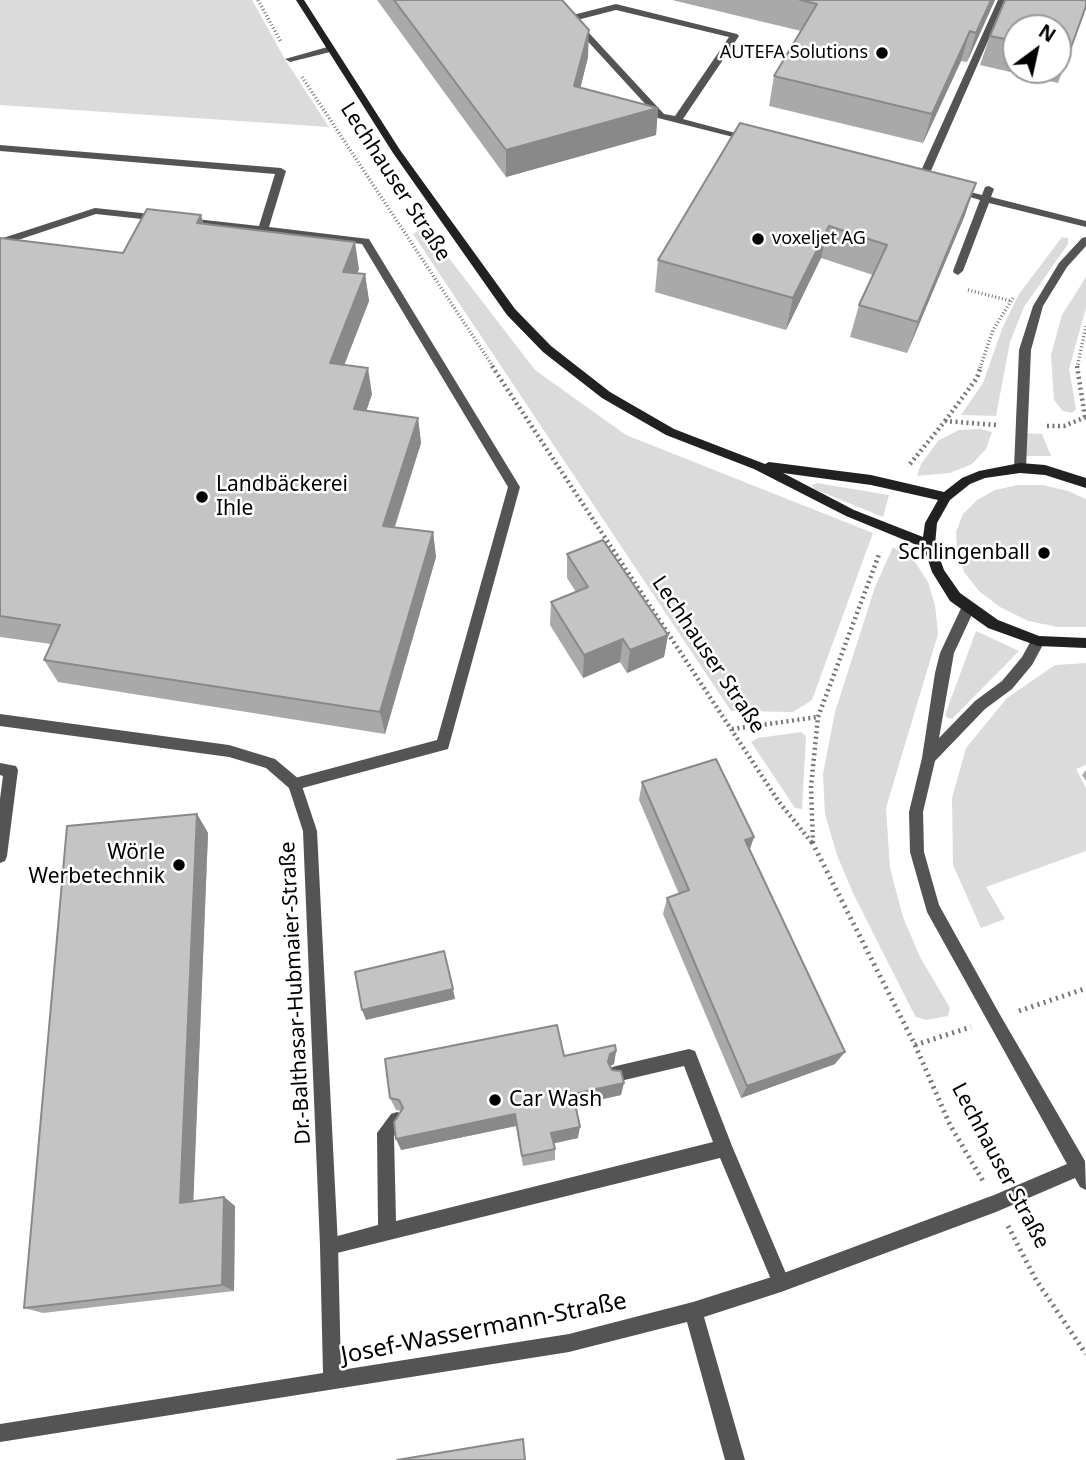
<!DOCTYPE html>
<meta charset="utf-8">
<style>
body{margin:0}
#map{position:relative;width:1086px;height:1460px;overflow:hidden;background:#fff;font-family:"Noto Sans",sans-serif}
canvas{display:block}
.north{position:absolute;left:1002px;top:14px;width:70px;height:70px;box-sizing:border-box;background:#fff;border:2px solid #999;border-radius:50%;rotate:33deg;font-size:19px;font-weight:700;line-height:28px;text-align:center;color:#000}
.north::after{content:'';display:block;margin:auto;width:24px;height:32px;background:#000;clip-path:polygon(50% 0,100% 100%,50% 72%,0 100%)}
</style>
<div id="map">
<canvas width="1086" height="1460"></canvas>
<div class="north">N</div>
</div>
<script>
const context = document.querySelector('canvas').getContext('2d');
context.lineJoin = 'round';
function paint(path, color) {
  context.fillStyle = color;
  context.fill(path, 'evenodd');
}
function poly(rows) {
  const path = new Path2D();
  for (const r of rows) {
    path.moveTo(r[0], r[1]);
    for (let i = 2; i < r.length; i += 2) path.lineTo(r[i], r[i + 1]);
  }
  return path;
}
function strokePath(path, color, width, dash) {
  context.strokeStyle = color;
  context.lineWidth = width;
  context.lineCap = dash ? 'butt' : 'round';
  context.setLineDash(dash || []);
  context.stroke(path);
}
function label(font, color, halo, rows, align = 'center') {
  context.font = font + ' "Noto Sans",sans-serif';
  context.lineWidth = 5;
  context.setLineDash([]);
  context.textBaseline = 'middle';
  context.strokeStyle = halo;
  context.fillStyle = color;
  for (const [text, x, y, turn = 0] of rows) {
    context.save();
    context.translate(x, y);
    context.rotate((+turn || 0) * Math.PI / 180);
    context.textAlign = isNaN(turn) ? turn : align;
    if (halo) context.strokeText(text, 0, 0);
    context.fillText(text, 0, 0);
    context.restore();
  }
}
const green = poly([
 [0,0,252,0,286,61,329,127,0,105],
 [425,227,535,370,626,435,873,533,812,700,793,712,731,711,413,234],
 [1062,237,1068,238,1068,244,1024,307,1010,342,996,416,961,415,983,383,1002,329,1019,294],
 [1086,277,1086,308,1069,369,1076,409,1072,413,1063,411,1054,400,1051,355,1062,315],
 [980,429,992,432,986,449,972,464,950,473,917,476,921,464,939,440,959,430],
 [1017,433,1042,434,1051,456,1016,456],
 [817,483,889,495,883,517,814,489,812,485],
 [1018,485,1043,485,1068,491,1086,499,1086,627,1058,627,1028,621,1000,607,979,591,964,572,957,551,956,532,963,514,977,500,995,490],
 [893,547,915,562,928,582,935,605,938,634,886,808,890,868,903,917,920,957,950,1008,948,1016,926,1020,916,1017,912,1010,853,893,837,855,825,814,823,774,835,712,875,587],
 [976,631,1019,651,952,719,948,718,945,715],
 [1086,663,1086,765,1076,769,1086,788,1086,851,986,887,1005,919,981,928,953,865,952,798,966,748,1007,698,1055,665],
 [801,732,806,736,802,809,795,808,751,742,758,738]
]);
const pathFar2 = poly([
 [258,0,281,42],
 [302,77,494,368],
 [968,290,1011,301],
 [980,368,993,330,1013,298],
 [1077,368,1086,326]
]);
const pathFar1 = poly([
 [492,366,779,802,813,844],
 [1077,366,1085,417],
 [945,421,977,378,981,366],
 [1047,426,1064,426,1086,417],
 [910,464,945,421,996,425],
 [732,729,818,717],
 [813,843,811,787,818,717,880,552]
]);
const path = poly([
 [812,842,915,1045,950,1125,983,1181],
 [1019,1011,1084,989],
 [915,1045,971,1027],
 [1008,1226,1036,1280,1086,1354]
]);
const service = poly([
 [550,0,559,0,573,15,616,4,737,34,739,36,683,119,754,138,749,141,658,118,550,0],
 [616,10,729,37,675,116,664,114,577,20,616,10],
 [998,0,1006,0,926,182,925,184,917,184,916,182,998,0],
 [331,46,334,47,334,51,290,62,285,59,331,46],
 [0,145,281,168,286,171,269,227,369,239,520,487,448,749,295,790,290,788,288,784,290,780,295,778,437,740,508,487,362,244,187,224,182,221,187,218,259,226,275,174,0,151,0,145],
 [989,186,994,189,991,197,1086,221,1086,227,989,203,963,271,958,275,954,273,953,271,980,200,950,191,955,188,982,195,985,187,989,186],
 [95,208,160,215,165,218,160,221,96,214,0,246,0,239,95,208],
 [0,763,16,766,18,770,7,856,5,861,0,863,0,799,3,776,0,775,0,763],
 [689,1049,695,1051,732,1146,790,1283,787,1289,781,1292,775,1289,720,1158,329,1255,323,1252,320,1246,323,1240,378,1225,377,1133,391,1114,397,1112,403,1114,405,1120,394,1136,396,1221,713,1142,684,1066,616,1082,610,1080,608,1074,610,1068,616,1066,689,1049]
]);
const minor = poly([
 [1086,237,1086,246,1067,267,1043,306,1031,350,1026,468,1020,473,1014,468,1019,350,1033,306,1059,263,1082,238,1086,237],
 [968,603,975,608,954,653,939,738,975,701,1002,681,1022,657,1033,637,1038,636,1043,637,1045,641,1032,665,1012,689,985,709,935,761,923,812,924,852,939,905,999,1013,1085,1161,1086,1190,1080,1187,1075,1178,996,1212,781,1292,704,1317,745,1460,725,1460,687,1322,569,1352,0,1442,0,1424,323,1373,320,1246,303,831,289,788,266,768,229,757,0,726,0,714,229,745,275,759,300,780,317,831,338,1246,341,1370,569,1334,693,1302,781,1274,994,1195,1067,1164,927,912,910,852,909,812,922,758,935,673,940,653,963,604,968,603]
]);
const secondary = poly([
 [296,0,304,0,400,150,515,309,551,346,610,392,674,429,765,464,769,462,871,475,944,492,962,478,979,471,1020,463,1045,465,1086,478,1086,488,1045,475,1020,473,985,478,970,484,950,500,937,523,935,545,944,570,960,593,998,620,1039,636,1086,638,1086,648,1038,646,988,628,950,601,932,572,924,548,846,516,754,469,666,435,602,398,543,352,507,315,393,153,296,0],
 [783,473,871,485,938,500,925,523,923,537,854,510,783,473]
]);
const wall = poly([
 [377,0,562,0,588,57,580,88,658,108,656,135,506,177],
 [672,0,995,0,967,62,961,61,923,143,769,106,774,76,801,31],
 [1086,6,1058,83,980,65,990,36],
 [1016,28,1058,28,1058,70,1016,70],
 [740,123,965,215,907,353,850,337,859,305,873,275,821,258,786,330,655,292,658,260],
 [201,215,203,224,359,269,357,273,365,274,369,301,344,365,372,394,366,411,418,418,421,443,395,527,433,532,436,557,385,734,58,682,44,660,51,644,0,637,0,238,123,253],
 [567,554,668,635,664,657,627,673,620,662,583,678,550,625,551,602,576,592,567,578],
 [1086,770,1086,781,1082,775],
 [642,782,754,837,749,850,835,1064,741,1098,663,914,667,898,679,894,639,800],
 [197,814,208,833,193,1201,224,1197,235,1206,234,1291,43,1313,24,1308],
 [616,1051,614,1064,610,1066,621,1095,575,1105,578,1138,554,1143,555,1149,555,1160,523,1166,516,1126,401,1150,401,1111,396,1110,390,1098,564,1056]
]);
const shadedWall = poly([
 [991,0,995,0,967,62,976,33],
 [589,30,588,57,574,114,574,86],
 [970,31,961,61,923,143,932,114],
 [658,108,656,135,506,177,506,150],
 [976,183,965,215,907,353,918,322],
 [201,215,209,242,197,223],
 [829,226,821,258,786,330,793,298],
 [355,242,359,269,348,298,343,272],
 [365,274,369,301,335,389,330,363],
 [368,368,372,394,358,435,354,409],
 [418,418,421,443,387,550,383,526],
 [433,532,436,557,385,734,380,712],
 [668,635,664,657,627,673,630,650],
 [623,639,620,662,583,678,584,655],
 [197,814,208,833,193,1211,180,1203],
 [754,837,748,855,745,840],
 [453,989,455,999,366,1020,362,1010],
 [616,1051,614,1064,608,1067,606,1075,610,1054],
 [845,1052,835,1064,741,1098,747,1086],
 [624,1083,621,1095,572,1106,573,1094],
 [515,1114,516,1126,401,1150,396,1139],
 [580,1127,578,1138,551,1144,551,1133],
 [224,1197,235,1206,234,1291,222,1285]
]);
const building = poly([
 [394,0,562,0,589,30,574,86,658,108,506,150,394,0],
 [800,0,991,0,976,33,970,31,932,114,774,76,817,4,800,0],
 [1005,0,1086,0,1086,6,1069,53,1058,51,1058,28,1016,28,1016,41,990,36,1005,0],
 [740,123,976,183,918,322,859,305,887,245,829,226,793,298,658,260,740,123],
 [147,209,201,215,197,223,355,242,343,272,365,274,330,363,368,368,354,409,418,418,383,526,433,532,380,712,44,660,60,625,0,616,0,238,123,253,147,209],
 [603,540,668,635,630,650,623,639,584,655,551,602,588,587,567,554,603,540],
 [716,759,754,837,745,840,845,1052,747,1086,667,898,689,890,642,782,716,759],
 [197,814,180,1203,224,1197,222,1285,24,1308,67,826,197,814],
 [444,951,453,989,362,1010,355,972,444,951],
 [557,1025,564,1056,615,1045,616,1051,610,1054,608,1062,612,1070,621,1071,624,1083,573,1094,580,1127,551,1133,555,1149,522,1156,515,1114,396,1139,394,1122,403,1108,399,1100,390,1098,385,1059,557,1025],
 [523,1439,525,1460,397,1460,523,1439]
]);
const markers = [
 [882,53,7,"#000"],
 [758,239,7,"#000"],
 [202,497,7,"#000"],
 [1044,553,7,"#000"],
 [179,865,7,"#000"],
 [495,1100,7,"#000"]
];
const farPoinames = [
 ["AUTEFA Solutions",868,53],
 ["voxeljet AG",772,239,"left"]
];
const streetNames = [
 ["Lechhauser Straße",395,182,57],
 ["Lechhauser Straße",708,655,56],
 ["Dr.-Balthasar-Hubmaier-Straße",296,993,-93],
 ["Lechhauser Straße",1000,1166,62]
];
const poiNames = [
 ["Landbäckerei",216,485],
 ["Ihle",216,509],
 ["Schlingenball",1030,553,"right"],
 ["Wörle",165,853,"right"],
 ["Werbetechnik",165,877,"right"],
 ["Car Wash",509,1100]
];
const nearStreetnames = [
 ["Josef-Wassermann-Straße",484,1329,-11]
];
paint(green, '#dbdbdb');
strokePath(pathFar2, '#767676', 3.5, [1, 2.5]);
strokePath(pathFar1, '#767676', 4.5, [2, 3.5]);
strokePath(path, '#767676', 5, [2, 4.5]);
paint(service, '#545454');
paint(minor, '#545454');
paint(secondary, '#212121');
paint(wall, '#a9a9a9');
paint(shadedWall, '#898989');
paint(building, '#c4c4c4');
strokePath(building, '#898989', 2);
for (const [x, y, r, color] of markers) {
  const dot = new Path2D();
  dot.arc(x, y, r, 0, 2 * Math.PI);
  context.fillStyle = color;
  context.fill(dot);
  strokePath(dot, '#fff', 2.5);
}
label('18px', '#000', '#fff', farPoinames, 'right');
label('21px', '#000', '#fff', streetNames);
label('21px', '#000', '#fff', poiNames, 'left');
label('24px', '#000', '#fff', nearStreetnames);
</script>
